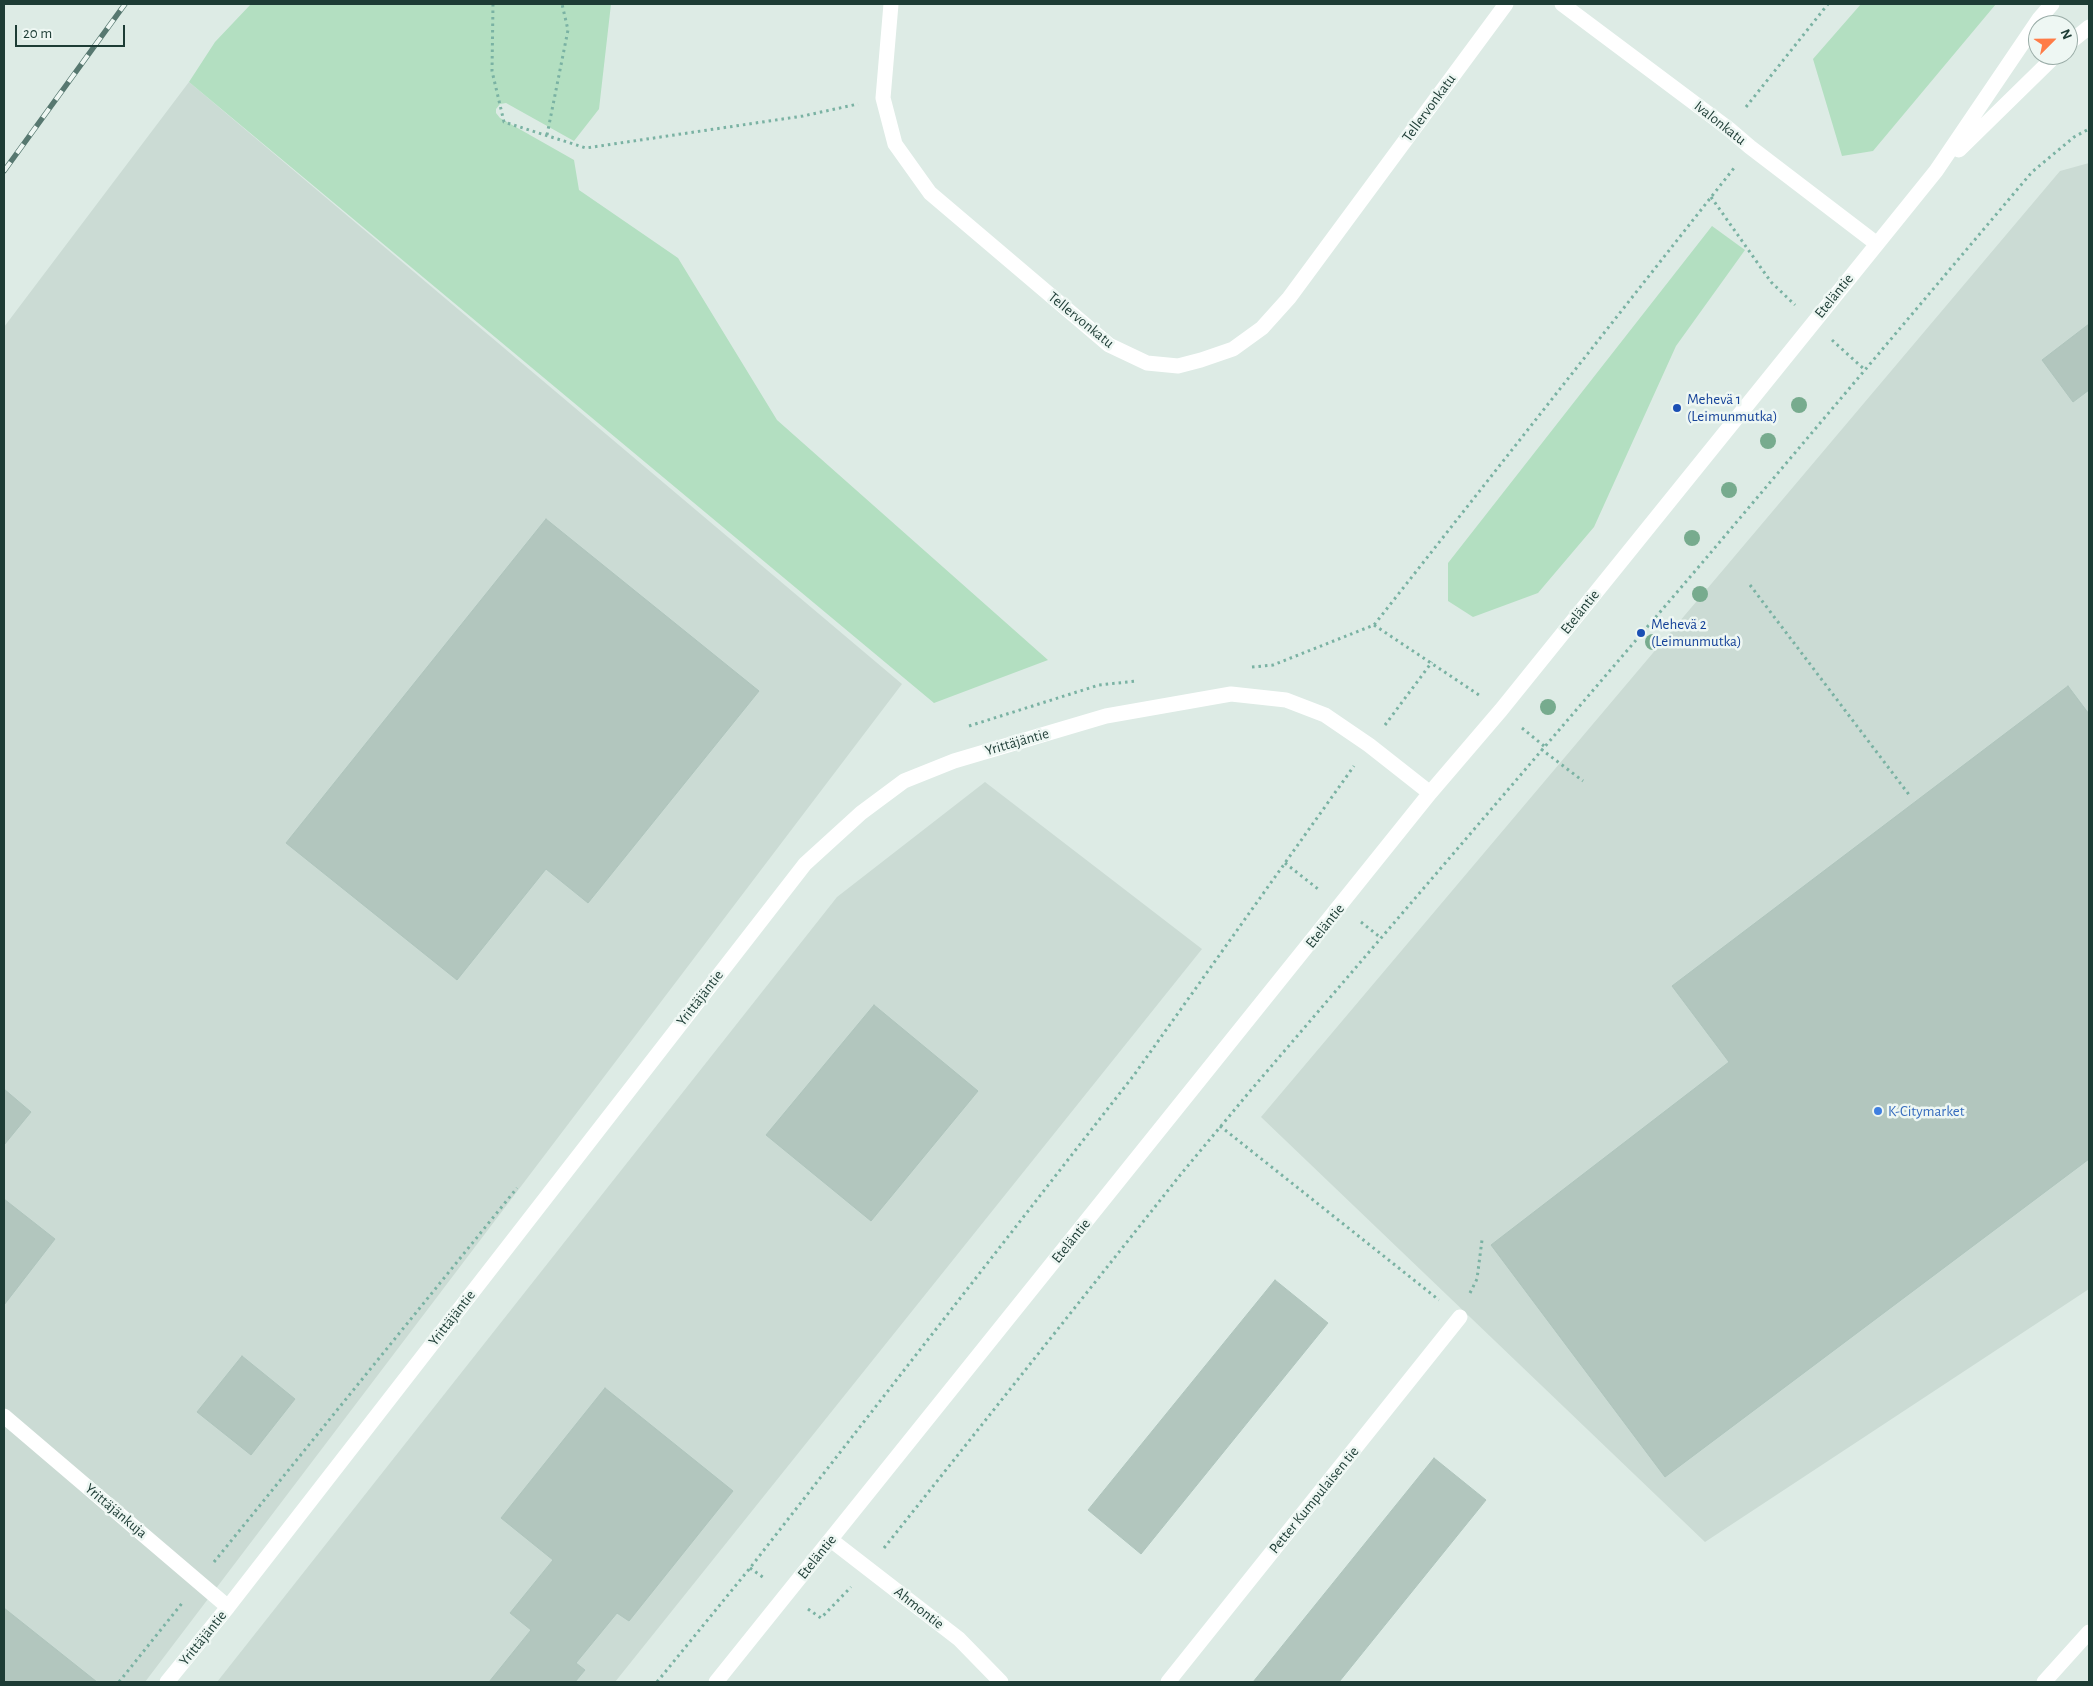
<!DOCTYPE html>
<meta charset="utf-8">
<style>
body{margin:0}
#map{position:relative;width:2093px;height:1686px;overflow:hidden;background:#ddebe5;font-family:"Alegreya Sans",sans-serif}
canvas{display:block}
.frame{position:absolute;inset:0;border:5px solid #1d3c35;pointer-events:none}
.north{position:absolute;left:2028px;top:15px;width:50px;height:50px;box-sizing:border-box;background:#eef7f3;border:1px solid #9aaca7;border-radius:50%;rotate:67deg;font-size:14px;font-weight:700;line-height:20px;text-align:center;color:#1d3c35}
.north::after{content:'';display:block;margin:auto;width:18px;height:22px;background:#ff7c47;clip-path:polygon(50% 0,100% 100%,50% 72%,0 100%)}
.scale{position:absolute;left:15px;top:25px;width:110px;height:22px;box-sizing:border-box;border:2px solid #1d3c35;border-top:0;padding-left:6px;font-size:15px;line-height:18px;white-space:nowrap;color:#1d3c35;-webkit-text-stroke:4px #eef7f3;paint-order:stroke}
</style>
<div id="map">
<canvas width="2093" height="1686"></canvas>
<div class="frame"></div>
<div class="north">N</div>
<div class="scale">20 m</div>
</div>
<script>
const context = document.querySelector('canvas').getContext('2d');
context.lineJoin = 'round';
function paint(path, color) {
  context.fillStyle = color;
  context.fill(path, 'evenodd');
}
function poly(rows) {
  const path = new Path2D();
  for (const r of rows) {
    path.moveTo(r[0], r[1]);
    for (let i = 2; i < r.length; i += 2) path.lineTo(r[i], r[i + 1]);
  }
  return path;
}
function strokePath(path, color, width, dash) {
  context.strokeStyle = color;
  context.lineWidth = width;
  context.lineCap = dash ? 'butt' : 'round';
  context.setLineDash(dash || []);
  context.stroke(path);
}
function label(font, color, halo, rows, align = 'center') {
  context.font = font + ' "Alegreya Sans",sans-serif';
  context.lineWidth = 5;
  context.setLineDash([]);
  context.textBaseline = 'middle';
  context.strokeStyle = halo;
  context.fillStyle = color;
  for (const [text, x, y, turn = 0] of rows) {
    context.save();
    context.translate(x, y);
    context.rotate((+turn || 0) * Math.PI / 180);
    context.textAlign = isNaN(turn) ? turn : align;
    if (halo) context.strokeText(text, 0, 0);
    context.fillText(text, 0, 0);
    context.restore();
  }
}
const built = poly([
 [189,82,902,684,145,1682,4,1682,4,327],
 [2089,163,2089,1289,1705,1542,1261,1117,2060,171],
 [985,782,1202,949,615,1682,217,1682,837,897]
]);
const green = poly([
 [251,4,611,4,599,109,574,141,506,103,500,104,496,109,496,113,500,118,574,160,579,190,678,258,777,420,1048,660,934,703,189,82,215,42],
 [1861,4,1996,4,1873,151,1842,156,1813,59],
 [1712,226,1745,250,1676,346,1594,527,1538,593,1473,617,1448,601,1448,563]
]);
const building = poly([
 [2089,324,2089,390,2073,402,2042,360,2089,324],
 [546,519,759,691,588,903,546,869,457,980,286,843,546,519],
 [2068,686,2089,714,2089,1159,1665,1477,1491,1245,1729,1062,1672,986,2068,686],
 [874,1005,978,1091,871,1221,766,1135,874,1005],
 [4,1089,31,1112,4,1145,4,1089],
 [4,1199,55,1239,4,1305,4,1199],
 [1275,1280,1328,1323,1141,1554,1088,1510,1275,1280],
 [242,1356,295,1399,251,1455,197,1412,242,1356],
 [605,1388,733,1491,629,1621,617,1613,576,1663,585,1670,575,1682,489,1682,531,1630,510,1613,553,1560,501,1518,605,1388],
 [1434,1458,1486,1500,1339,1682,1253,1682,1434,1458],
 [4,1608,97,1682,4,1682,4,1608]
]);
const path = poly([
 [493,4,492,71,504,122,586,148,803,116,858,104],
 [1746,107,1828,4],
 [547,135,568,30,562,4],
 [1711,197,1771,282,1795,305],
 [1832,340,1865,370],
 [1750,585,1910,796],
 [1374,625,1479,695],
 [1252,667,1273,665,1374,625,1734,168],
 [1385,725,1432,662],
 [969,726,1099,685,1137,681],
 [1522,728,1544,746],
 [1541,749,1583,781],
 [1285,863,1318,889],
 [1361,922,1381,938],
 [1220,1126,1439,1300],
 [1470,1293,1477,1279,1482,1240],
 [884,1548,1181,1174,1251,1090,1702,563,2032,172,2074,137,2089,129],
 [214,1562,517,1188],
 [750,1568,764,1578],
 [808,1609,821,1618,851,1587],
 [119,1682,183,1602],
 [657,1682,750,1568,1134,1075,1354,766]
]);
const minor = poly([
 [891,4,883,98,895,144,930,193,1109,345,1147,363,1178,366,1201,360,1233,349,1262,328,1289,298,1506,4],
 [1562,4,1729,129,1750,147,1877,244],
 [2068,44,2089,27],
 [1959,150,2056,55],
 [4,1416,228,1607],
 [831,1540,959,1639,1001,1682],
 [167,1682,228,1607,805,864,861,813,904,781,954,761,1106,716,1231,694,1286,700,1325,715,1369,745,1430,793],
 [716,1682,1430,793,1501,710,1936,171,2039,19,2052,4],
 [1168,1682,1460,1317],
 [2044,1682,2089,1632]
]);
const rail = poly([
 [4,171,125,4]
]);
const trees = [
 [1799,405],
 [1768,441],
 [1729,490],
 [1692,538],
 [1700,594],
 [1653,642],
 [1548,707]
];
const markers = [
 [1677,408,5,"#1a4fb4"],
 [1641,633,5,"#1a4fb4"],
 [1878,1111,5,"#3f7fe0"]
];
const streetNames = [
 ["Tellervonkatu",1429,108,-54],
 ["Ivalonkatu",1720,123,38],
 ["Eteläntie",1834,296,-51],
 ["Tellervonkatu",1081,320,39],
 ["Eteläntie",1580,612,-51],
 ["Yrittäjäntie",1017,742,-16],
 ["Eteläntie",1325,926,-51],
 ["Yrittäjäntie",700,998,-52],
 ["Eteläntie",1071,1241,-51],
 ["Yrittäjäntie",452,1318,-52],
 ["Petter Kumpulaisen tie",1314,1500,-51],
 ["Yrittäjänkuja",116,1511,40],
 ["Eteläntie",817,1557,-51],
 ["Ahmontie",919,1608,38],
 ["Yrittäjäntie",203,1638,-51]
];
const transitNames = [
 ["Mehevä 1",1687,399],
 ["(Leimunmutka)",1687,416],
 ["Mehevä 2",1651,624],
 ["(Leimunmutka)",1651,641]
];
const shopNames = [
 ["K-Citymarket",1888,1111]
];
paint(built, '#cbdbd4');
paint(green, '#b3dfc1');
paint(building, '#b2c6be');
strokePath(building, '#afc5bd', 1);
strokePath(path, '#7ab2a3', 3, [2.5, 4]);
strokePath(minor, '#fff', 15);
strokePath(rail, '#577870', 5.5);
strokePath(rail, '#eef7f3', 4, [11]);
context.fillStyle = '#77ab8e';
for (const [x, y] of trees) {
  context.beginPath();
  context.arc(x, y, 8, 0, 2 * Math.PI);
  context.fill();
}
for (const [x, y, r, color] of markers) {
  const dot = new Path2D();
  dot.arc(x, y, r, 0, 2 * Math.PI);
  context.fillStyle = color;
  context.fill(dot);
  strokePath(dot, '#eef7f3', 2);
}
label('15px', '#1d3c35', '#eef7f3', streetNames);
label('15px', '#164399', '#eef7f3', transitNames, 'left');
label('15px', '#366cbe', '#eef7f3', shopNames, 'left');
</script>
